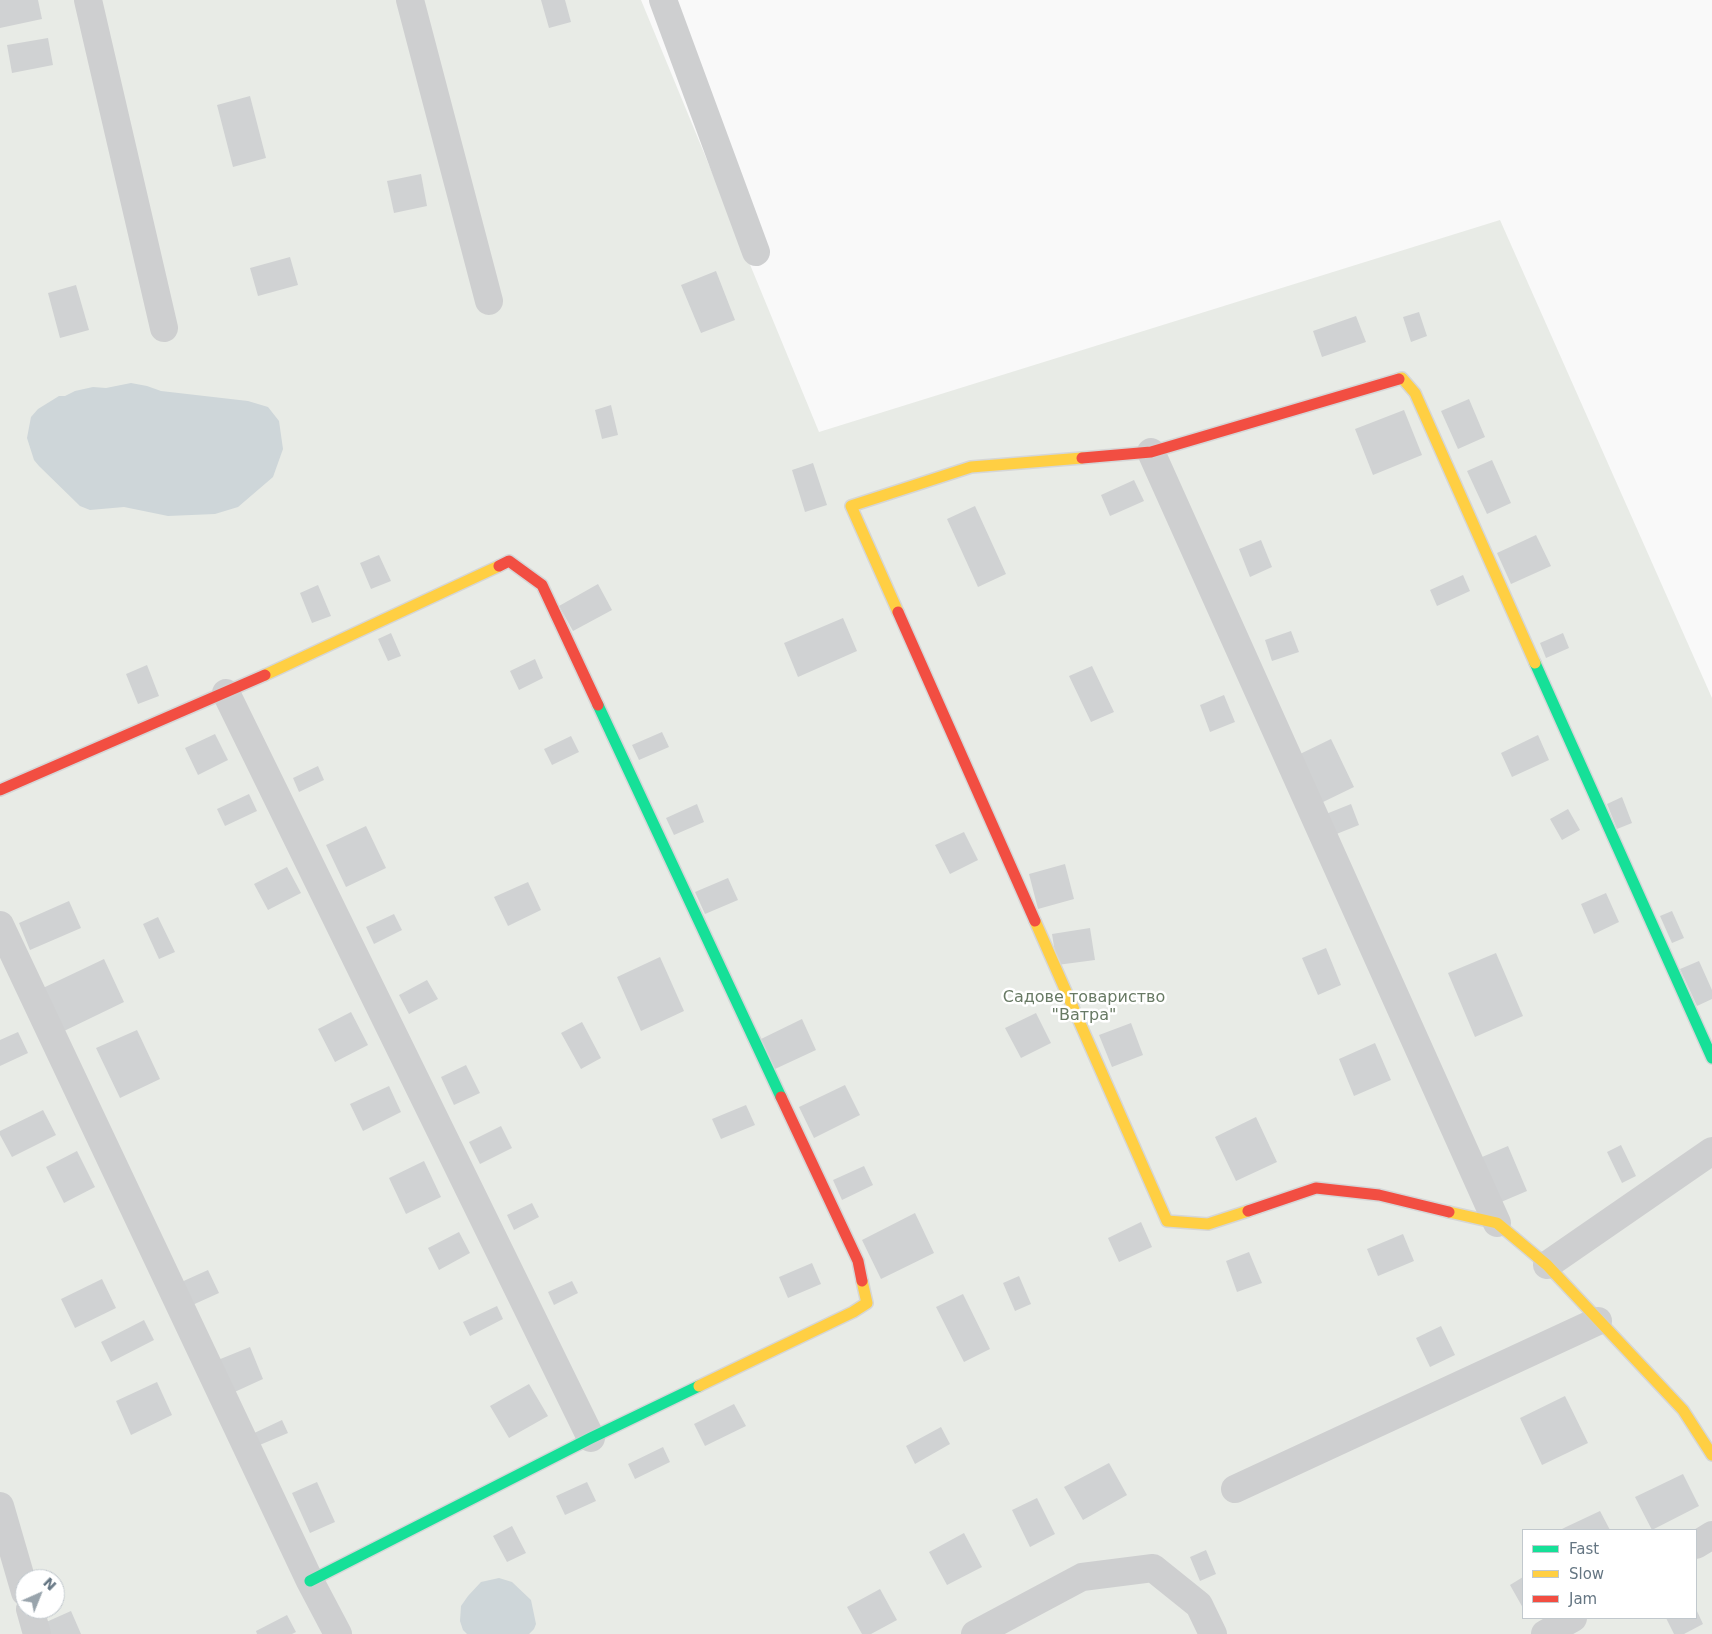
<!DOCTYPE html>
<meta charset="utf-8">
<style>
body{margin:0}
#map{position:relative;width:1712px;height:1634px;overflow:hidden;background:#f9f9f9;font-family:"DejaVu Sans",sans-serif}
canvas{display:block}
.legend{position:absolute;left:1522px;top:1529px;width:175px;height:90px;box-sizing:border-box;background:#fff;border:1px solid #c1c8cd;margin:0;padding:6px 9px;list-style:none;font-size:15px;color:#657683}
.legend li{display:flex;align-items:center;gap:10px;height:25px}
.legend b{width:25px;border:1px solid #c1c8cd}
.north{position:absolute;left:15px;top:1569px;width:50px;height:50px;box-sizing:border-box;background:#fff;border:1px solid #c1c8cd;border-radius:50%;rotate:44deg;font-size:14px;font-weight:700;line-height:20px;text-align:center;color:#657683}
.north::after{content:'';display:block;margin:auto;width:18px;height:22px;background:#99a4ac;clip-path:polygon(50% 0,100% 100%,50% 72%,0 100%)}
</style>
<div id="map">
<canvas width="1712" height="1634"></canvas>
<ul class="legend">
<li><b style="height:6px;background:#16e098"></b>Fast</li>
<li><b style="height:6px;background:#ffcf43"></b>Slow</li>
<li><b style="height:6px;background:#f24e42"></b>Jam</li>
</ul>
<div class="north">N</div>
</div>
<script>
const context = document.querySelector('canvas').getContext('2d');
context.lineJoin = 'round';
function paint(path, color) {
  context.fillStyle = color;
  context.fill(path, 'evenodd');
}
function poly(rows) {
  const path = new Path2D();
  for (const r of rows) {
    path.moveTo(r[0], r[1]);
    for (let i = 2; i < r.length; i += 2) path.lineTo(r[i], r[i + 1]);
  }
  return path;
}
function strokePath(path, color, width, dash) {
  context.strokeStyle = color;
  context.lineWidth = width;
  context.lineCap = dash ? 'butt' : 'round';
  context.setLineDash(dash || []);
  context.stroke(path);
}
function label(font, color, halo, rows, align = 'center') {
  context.font = font + ' "DejaVu Sans",sans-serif';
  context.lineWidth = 5;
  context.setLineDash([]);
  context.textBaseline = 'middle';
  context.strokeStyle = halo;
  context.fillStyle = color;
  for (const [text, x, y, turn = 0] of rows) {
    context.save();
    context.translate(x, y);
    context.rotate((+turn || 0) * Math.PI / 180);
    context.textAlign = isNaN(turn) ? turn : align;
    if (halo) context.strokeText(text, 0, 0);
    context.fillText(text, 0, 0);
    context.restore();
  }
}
const green = poly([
 [0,0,641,0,819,432,1500,220,1712,698,1712,1634,0,1634],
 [1523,1530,1696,1530,1696,1618,1523,1618],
 [25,1579,55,1579,55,1609,25,1609]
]);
const water = poly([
 [131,383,147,386,161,391,248,401,268,407,279,421,283,449,273,477,238,507,215,514,168,516,124,507,90,510,80,506,39,466,34,460,27,438,31,417,38,409,59,396,65,396,75,391,93,387,106,388],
 [499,1578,512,1582,531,1600,536,1624,534,1629,529,1634,467,1634,463,1630,460,1621,461,1606,468,1596,481,1582]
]);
const building = poly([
 [0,0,38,0,42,19,0,28],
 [541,0,565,0,571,22,549,28],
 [48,38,53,65,12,73,7,45],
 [250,96,266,158,233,167,217,105],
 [421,174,427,206,394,213,387,181],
 [290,257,298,285,258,296,250,268],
 [716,271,735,320,701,333,681,285],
 [76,285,89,330,60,338,48,293],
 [1419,312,1427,336,1411,342,1403,317],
 [1356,316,1366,342,1322,357,1313,331],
 [1469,399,1485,437,1458,449,1441,411],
 [611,405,618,435,602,439,595,410],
 [1404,410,1422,455,1373,475,1355,429],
 [1492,460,1511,503,1487,514,1467,471],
 [813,463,827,505,805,512,792,470],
 [1134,480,1144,501,1110,516,1101,495],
 [975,506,1006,574,978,587,947,519],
 [1536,535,1551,566,1511,584,1497,553],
 [1261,540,1272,567,1250,577,1239,549],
 [379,555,391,581,371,589,360,563],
 [1463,575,1470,591,1437,606,1430,590],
 [598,584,612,610,573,631,559,606],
 [318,585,331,616,312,623,300,593],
 [843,618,857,651,798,677,784,643],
 [1291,631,1299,652,1272,661,1265,640],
 [391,633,401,656,388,661,378,639],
 [1563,633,1569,648,1546,658,1540,643],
 [535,659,543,678,519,690,510,671],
 [147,665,159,696,138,704,126,674],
 [1092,666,1114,712,1091,722,1069,676],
 [1224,695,1235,722,1210,732,1200,705],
 [662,732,669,747,639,760,632,745],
 [215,734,228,760,198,775,185,748],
 [1538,735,1549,760,1512,777,1501,753],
 [571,736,579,752,552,765,544,749],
 [1331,739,1354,787,1321,803,1298,755],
 [318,766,324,780,299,792,293,778],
 [249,794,257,811,225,826,217,809],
 [1622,797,1632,823,1617,829,1607,804],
 [697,804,704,822,674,835,666,818],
 [1351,804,1359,825,1329,837,1321,816],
 [1568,809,1580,830,1562,840,1550,819],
 [366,826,386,868,346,887,326,845],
 [964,832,978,860,950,874,935,845],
 [1065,864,1074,899,1038,909,1029,874],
 [287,867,301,893,268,910,254,884],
 [728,878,738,900,705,914,695,892],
 [528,882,541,910,508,926,494,897],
 [1606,893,1619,922,1594,934,1581,904],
 [69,901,81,928,30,950,19,923],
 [1672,911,1684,938,1672,943,1660,916],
 [394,914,402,930,374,944,366,927],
 [158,917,175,952,159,959,143,924],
 [1090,928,1095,960,1057,965,1052,934],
 [1326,948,1341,985,1318,995,1302,958],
 [1496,953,1523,1016,1475,1037,1448,973],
 [660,957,684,1011,641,1031,617,977],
 [104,959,124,1002,64,1031,43,988],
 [1699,961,1712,990,1712,999,1697,1006,1680,969],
 [427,980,438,999,409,1014,399,995],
 [351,1012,368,1045,335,1062,318,1029],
 [1036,1013,1051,1043,1021,1058,1005,1028],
 [802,1019,816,1050,775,1069,761,1039],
 [582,1022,601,1058,581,1069,561,1033],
 [1131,1023,1143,1055,1112,1067,1099,1035],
 [137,1030,160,1079,120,1098,96,1048],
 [18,1032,28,1053,0,1066,0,1040],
 [1375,1043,1391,1080,1354,1096,1339,1059],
 [466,1065,480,1093,454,1105,441,1077],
 [845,1085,860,1115,814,1138,799,1107],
 [389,1086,401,1112,363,1131,350,1104],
 [746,1105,755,1125,721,1139,712,1119],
 [43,1110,56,1135,12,1157,0,1135,0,1131],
 [1256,1117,1277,1162,1236,1181,1215,1137],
 [501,1126,512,1148,480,1164,469,1142],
 [1621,1145,1636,1176,1622,1183,1607,1152],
 [1508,1146,1527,1191,1494,1205,1475,1160],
 [77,1151,95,1187,64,1203,46,1167],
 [424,1161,441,1197,406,1214,389,1178],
 [864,1166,873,1185,842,1200,833,1180],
 [532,1203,539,1217,514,1230,507,1215],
 [915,1213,934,1253,881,1279,862,1240],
 [1141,1222,1152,1247,1119,1262,1108,1238],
 [459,1232,470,1253,439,1270,428,1248],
 [1403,1234,1414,1261,1378,1276,1367,1249],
 [1249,1252,1262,1283,1237,1292,1226,1261],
 [812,1263,821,1284,788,1298,779,1277],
 [208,1270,219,1293,188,1307,177,1284],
 [1019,1276,1031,1304,1015,1311,1003,1283],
 [102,1279,116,1308,75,1328,61,1299],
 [572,1281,578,1293,554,1305,548,1292],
 [963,1294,990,1349,964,1362,936,1307],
 [497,1306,503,1319,470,1336,463,1322],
 [144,1320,154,1340,111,1362,101,1342],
 [1441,1326,1455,1355,1430,1367,1416,1338],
 [250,1347,263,1379,228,1395,213,1362],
 [157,1382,172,1415,131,1435,116,1401],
 [529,1384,548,1416,509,1438,490,1406],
 [1565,1396,1588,1443,1542,1465,1520,1418],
 [734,1404,746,1426,705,1446,694,1424],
 [282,1420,288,1433,255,1447,250,1435],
 [941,1427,950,1444,915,1464,906,1446],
 [663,1447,670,1462,635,1479,628,1464],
 [1109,1463,1127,1495,1083,1520,1064,1487],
 [1683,1474,1699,1506,1652,1530,1635,1497],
 [317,1482,335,1522,310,1533,292,1493],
 [587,1482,596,1501,565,1515,556,1496],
 [1037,1498,1055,1534,1030,1547,1012,1510],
 [1600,1511,1610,1530,1560,1530,1566,1527],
 [512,1526,526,1553,507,1562,493,1536],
 [964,1533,982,1567,947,1585,929,1552],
 [1206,1550,1216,1574,1200,1581,1190,1557],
 [1523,1577,1523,1608,1510,1585],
 [880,1589,897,1620,871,1634,862,1634,847,1607],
 [1696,1609,1703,1624,1684,1634,1674,1634,1666,1618,1696,1618],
 [71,1611,81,1634,48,1634,44,1623],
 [287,1615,296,1632,292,1634,257,1634,256,1631]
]);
const street = poly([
 [88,0,164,328],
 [410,0,489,301],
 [663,0,756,252],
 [1151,452,1497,1223],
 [226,693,591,1438],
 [0,925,310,1581,338,1634],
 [1547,1265,1712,1151],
 [1235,1489,1598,1321],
 [0,1506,25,1592],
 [1696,1545,1712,1535],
 [30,1609,37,1634],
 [975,1634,1082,1577,1153,1568,1199,1605,1213,1634],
 [1545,1634,1573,1618]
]);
const fast = poly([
 [1535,663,1712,1058],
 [598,705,781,1097],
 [310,1581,591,1438,699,1386]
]);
const slow = poly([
 [1399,379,1402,378,1415,393,1535,663],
 [898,612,851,506,971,467,1082,458],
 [265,675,499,566],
 [1035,921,1167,1221,1208,1224,1248,1211],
 [1449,1212,1497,1223,1547,1265,1683,1410,1712,1455],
 [699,1386,853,1312,867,1303,862,1281]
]);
const jam = poly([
 [1082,458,1151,452,1399,379],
 [499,566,509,561,542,585,598,705],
 [898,612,1035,921],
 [0,790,265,675],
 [781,1097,858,1261,862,1281],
 [1248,1211,1316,1188,1379,1195,1449,1212]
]);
const parkNames = [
 ["Садове товариство",1084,998],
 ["\"Ватра\"",1084,1016]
];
paint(green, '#e8ebe6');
paint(water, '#ced6d9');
paint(building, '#d0d2d3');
strokePath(fast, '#d5d6d7', 14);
strokePath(slow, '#d5d6d7', 14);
strokePath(jam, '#d5d6d7', 14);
strokePath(street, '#cecfd0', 28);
strokePath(fast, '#16e098', 11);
strokePath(slow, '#ffcf43', 11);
strokePath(jam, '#f24e42', 11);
label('16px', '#687a64', '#fff', parkNames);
</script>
